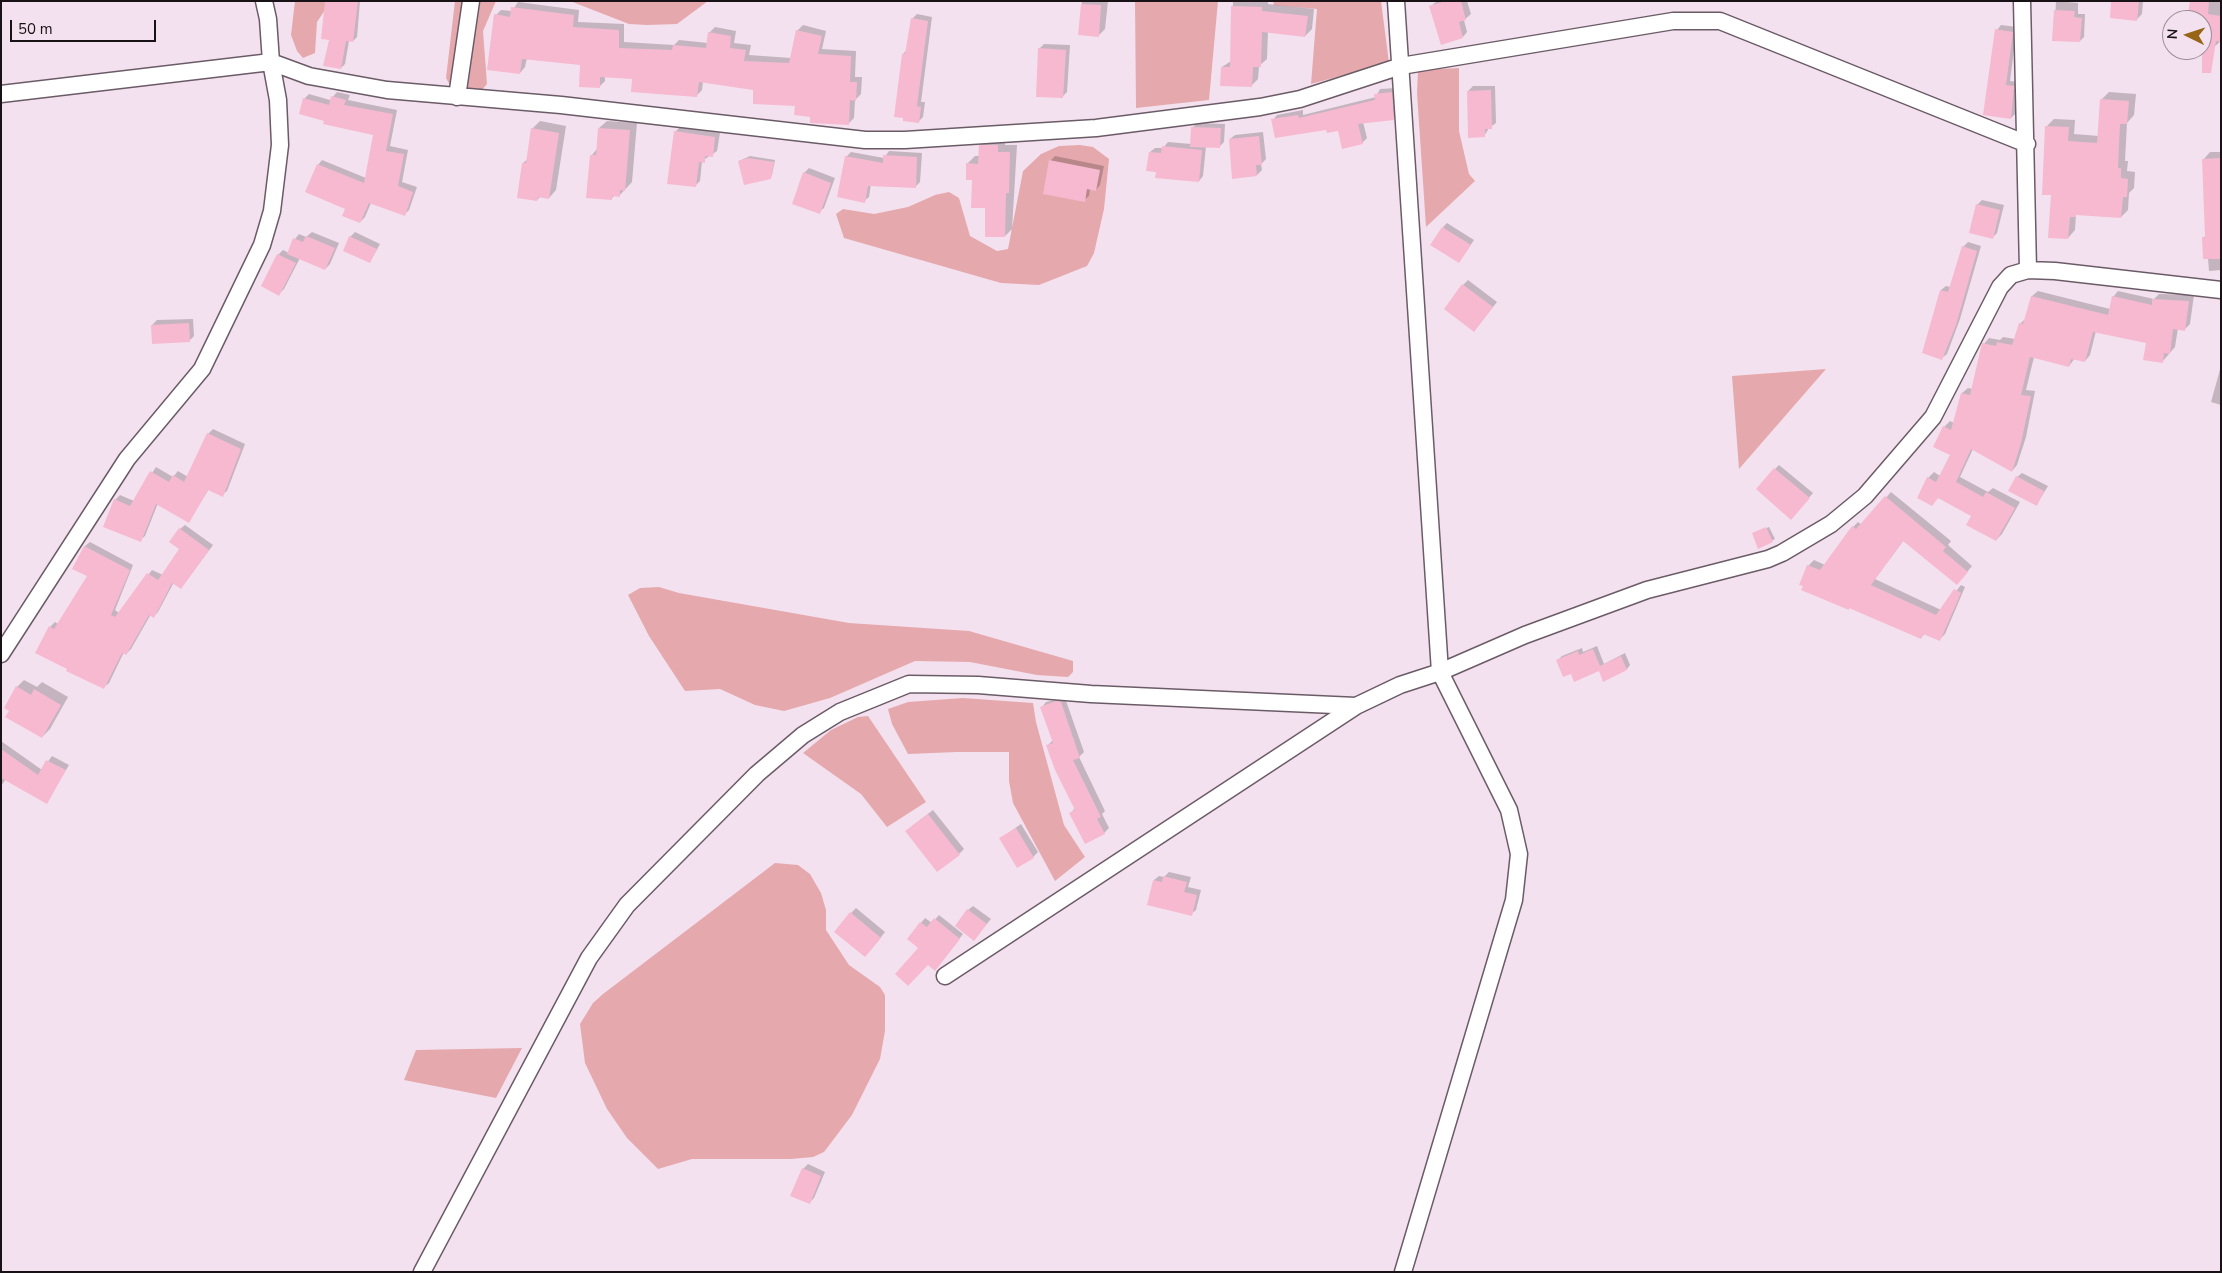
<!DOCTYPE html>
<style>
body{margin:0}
#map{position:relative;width:2222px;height:1273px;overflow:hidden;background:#f4e1ef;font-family:"Nunito Sans",sans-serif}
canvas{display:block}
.frame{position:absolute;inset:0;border:2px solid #181217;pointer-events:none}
.north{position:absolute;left:2162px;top:10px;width:50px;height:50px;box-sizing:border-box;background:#f4e1ef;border:1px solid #9c8e99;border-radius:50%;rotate:274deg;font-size:14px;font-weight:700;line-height:20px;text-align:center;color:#181217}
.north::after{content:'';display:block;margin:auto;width:18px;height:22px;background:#966516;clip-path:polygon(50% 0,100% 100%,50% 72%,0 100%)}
.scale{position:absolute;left:10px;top:20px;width:146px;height:22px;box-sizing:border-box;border:2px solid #181217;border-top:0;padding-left:6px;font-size:15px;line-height:18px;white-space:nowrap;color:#181217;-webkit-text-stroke:4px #f4e1ef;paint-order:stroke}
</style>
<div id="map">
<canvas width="2222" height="1273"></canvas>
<div class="frame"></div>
<div class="north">N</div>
<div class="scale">50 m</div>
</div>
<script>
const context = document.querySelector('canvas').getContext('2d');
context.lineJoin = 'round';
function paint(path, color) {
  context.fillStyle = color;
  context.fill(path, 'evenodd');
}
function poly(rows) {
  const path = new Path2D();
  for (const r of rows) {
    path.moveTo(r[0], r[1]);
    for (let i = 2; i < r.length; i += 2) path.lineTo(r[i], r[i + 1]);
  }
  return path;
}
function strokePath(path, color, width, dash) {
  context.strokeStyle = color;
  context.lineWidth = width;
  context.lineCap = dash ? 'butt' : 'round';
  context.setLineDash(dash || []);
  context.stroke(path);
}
const green = poly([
 [295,1,331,1,317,22,315,53,303,58,297,51,291,35],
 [455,1,496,1,483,31,487,84,480,92,450,85,446,78],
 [570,1,708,1,677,24,647,25,629,24],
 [1135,1,1218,1,1209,100,1136,108],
 [1273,1,1381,1,1389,63,1311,84,1317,9,1274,5],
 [1459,68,1459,131,1469,174,1475,181,1426,227,1417,93,1418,70],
 [1080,145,1093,147,1109,159,1104,209,1094,253,1087,266,1039,285,1001,283,844,238,836,214,843,209,874,214,908,207,935,195,949,192,959,198,970,236,997,251,1008,249,1023,171,1041,154,1059,146],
 [1826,369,1739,469,1732,376],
 [659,587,679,593,849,623,969,631,1073,661,1073,672,1068,677,1037,675,970,662,915,661,830,698,784,711,755,705,720,689,685,691,649,636,628,595,640,588],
 [963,698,1033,703,1036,722,1064,825,1085,857,1055,881,1013,803,1009,781,1009,752,957,752,908,754,892,724,888,709,908,702],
 [868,716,926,802,887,827,861,794,803,753,831,730,858,717],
 [775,863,798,865,810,874,821,893,826,910,826,930,849,965,880,987,885,995,885,1031,880,1059,852,1115,824,1152,813,1157,791,1159,692,1159,658,1169,627,1138,607,1109,585,1063,580,1024,593,1003,603,994],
 [522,1048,496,1098,404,1080,416,1050]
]);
const shadow = poly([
 [326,1,360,1,357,37,353,41,349,41,345,64,341,68,330,38],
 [1082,1,1108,1,1105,29,1098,36,1079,34],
 [1233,1,1268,1,1268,4,1314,9,1312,29,1305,36,1268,31,1267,59,1259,66,1258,79,1252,85,1222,67,1231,61],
 [1467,1,1471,14,1464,20,1467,32,1463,37,1431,6,1437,1],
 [2056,1,2078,3,2078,14,2085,14,2084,37,2080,41,2054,40],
 [2113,1,2143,1,2142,14,2137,19],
 [2192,1,2221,1,2221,41,2214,47,2202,45,2202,20,2189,20],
 [518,2,579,10,578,22,624,24,624,42,674,45,679,40,708,43,709,33,715,27,736,31,734,43,751,45,749,55,791,58,797,31,803,25,826,31,822,49,856,51,855,77,862,77,861,94,855,100,854,118,848,124,811,116,796,105,755,89,703,81,702,90,697,95,633,78,605,76,605,81,599,87,581,63,527,58,525,67,520,73,496,15,501,10,512,11],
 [917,14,932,17,921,102,925,102,923,117,918,122,903,54,907,50,912,19],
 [2001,25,2017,27,2010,81,2018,82,2016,113,2011,118,1997,30],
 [1044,44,1070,45,1067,92,1062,97,1039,49],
 [1473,86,1495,86,1496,123,1489,128,1484,136,1468,91],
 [1396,88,1398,114,1393,118,1363,122,1367,138,1362,143,1339,129,1273,120,1277,115,1303,110,1303,115,1376,97,1380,89],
 [337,92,350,95,348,100,397,110,390,146,408,150,402,182,417,187,409,210,405,214,371,203,365,217,360,222,346,208,318,165,322,160,366,178,375,134,326,120,304,99,309,94,330,100],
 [2109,92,2136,94,2134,115,2127,123,2125,161,2128,161,2127,171,2135,172,2134,188,2129,193,2128,210,2121,217,2076,214,2075,230,2068,238,2052,194,2046,127,2054,119,2075,120,2074,134,2099,136,2101,100],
 [540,121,566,126,556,190,549,198,540,197,537,200,523,163,528,159,532,129],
 [607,121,637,123,632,182,619,196,615,195,611,199,592,155,597,149,599,128],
 [1197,123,1225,124,1224,142,1219,147,1206,146,1203,176,1199,181,1157,171,1150,152,1155,148,1163,148,1168,142,1191,144,1192,128],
 [680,127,720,133,717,151,702,161,700,181,695,186,675,132],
 [1263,132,1266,159,1261,164,1262,170,1257,175,1230,139,1235,135],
 [987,138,1005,138,1005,145,1017,145,1012,229,1005,236,987,207,967,164,975,156,980,156,980,146],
 [889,151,922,153,920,182,915,187,871,184,869,197,864,201,846,157,851,152,884,158],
 [2210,152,2221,152,2221,270,2209,271,2208,258,2203,238,2206,235,2203,160],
 [750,156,775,160,772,175,770,177,739,161],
 [1055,156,1104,166,1100,185,1096,190,1090,189,1089,196,1084,200,1050,161],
 [809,168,835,178,824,208,819,212,804,173],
 [1982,200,2004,205,1997,233,1992,238,1977,205],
 [1447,223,1474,240,1459,262,1443,227],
 [312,232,339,243,330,264,325,269,300,258,284,289,279,294,278,255,283,250,289,253,295,239,299,234,306,237],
 [355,232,380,244,370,262,350,237],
 [1968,242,1981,246,1960,319,1947,354,1942,358,1941,290,1946,286,1950,287,1963,247],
 [1468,280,1497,302,1474,331,1463,285],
 [2038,291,2110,309,2113,297,2118,291,2154,299,2159,294,2194,295,2190,324,2185,329,2178,328,2175,347,2162,362,2147,342,2096,331,2090,355,2085,361,2075,358,2069,366,2034,357,2026,390,2035,391,2026,437,2017,465,2012,471,1973,449,1960,477,1988,492,1993,488,2020,502,2002,534,1996,540,1973,516,1939,497,1928,478,1934,472,1940,476,1951,454,1944,427,1950,421,1954,423,1962,393,1968,388,1973,389,1984,344,1989,338,2000,340,2003,337,2015,339,2020,324,2026,318,2032,296],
 [193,319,194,336,189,341,152,325,157,320],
 [2221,366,2221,405,2211,402],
 [213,429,245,444,227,491,222,495,209,489,189,521,158,503,145,536,140,540,115,500,120,495,134,501,156,467,173,477,178,471,188,477,208,434],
 [1779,465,1813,493,1795,514,1775,469],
 [2022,473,2048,486,2037,504,2017,477],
 [1891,492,1951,541,1948,545,1972,566,1962,578,1904,540,1875,579,1941,610,1961,585,1965,587,1945,634,1939,640,1925,633,1921,638,1808,566,1814,560,1825,565,1853,527,1858,522,1862,525],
 [185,525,213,545,181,588,174,582,158,612,154,616,151,614,131,649,126,654,124,652,109,683,104,687,68,669,50,627,55,622,58,624,89,576,74,568,85,546,90,542,133,565,115,610,119,613,152,570,163,575,181,549,180,529],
 [1769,527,1775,539,1759,547,1754,534],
 [1597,646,1604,664,1625,653,1630,665,1627,669,1599,670,1558,660,1562,656,1582,648,1583,652],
 [24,680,37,687,42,682,68,697,50,729,42,737,10,710,17,687],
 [1065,698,1084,752,1079,757,1105,811,1102,814,1109,828,1104,833,1071,813,1075,808,1048,745,1053,740,1042,707,1046,702],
 [1,741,42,770,52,756,69,765,47,802,6,779,1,786],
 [933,810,964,849,959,854,912,826],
 [1021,824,1038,852,1033,857,1001,838],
 [1169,872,1191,877,1188,887,1201,890,1196,910,1191,914,1154,880,1159,876,1164,877],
 [973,906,991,919,974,939,968,910],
 [856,908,885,932,870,951,851,913],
 [939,915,963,934,939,965,908,939,925,918,932,923],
 [808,1164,825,1172,814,1198,809,1203,803,1169]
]);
const building = poly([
 [325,1,358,1,353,42,346,41,341,69,323,66,329,40,321,39],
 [1446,1,1461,1,1466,20,1459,22,1463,38,1441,45,1429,6],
 [2111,1,2139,1,2137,21,2110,18],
 [2190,1,2209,1,2208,14,2221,16,2221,42,2216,41,2211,73,2202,73,2202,20,2187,20],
 [1081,4,1101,5,1099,37,1078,35],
 [1231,6,1262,7,1262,11,1308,16,1305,37,1262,32,1261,67,1253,67,1252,87,1220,86,1221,67,1230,67],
 [511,7,574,15,573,27,619,30,619,48,672,50,673,45,706,48,708,32,731,36,730,48,746,50,744,61,789,63,796,30,822,36,818,54,851,56,850,82,857,82,856,101,850,100,849,125,810,123,810,117,794,115,795,106,753,104,753,90,699,82,697,97,631,92,632,79,600,77,600,88,579,87,580,65,522,59,520,74,487,70,494,14,510,17],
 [2054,10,2075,11,2074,17,2082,18,2080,42,2052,41],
 [911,18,928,21,917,106,921,107,919,123,903,121,903,118,894,117,902,54,905,54],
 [1995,29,2013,32,2006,85,2014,86,2011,119,1983,115],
 [1038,48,1066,50,1063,98,1036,97],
 [1491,90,1492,129,1485,129,1485,137,1468,138,1467,91],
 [1392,92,1394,120,1358,124,1363,144,1342,149,1338,131,1327,133,1326,130,1275,138,1271,119,1298,115,1299,118,1375,100,1374,94],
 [331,96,346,100,344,105,393,114,386,151,404,154,398,186,413,192,405,216,369,203,360,223,342,216,345,209,305,192,317,164,364,183,373,135,323,124,324,121,299,114,303,98,329,105],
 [2100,99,2129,101,2127,124,2120,124,2118,168,2121,168,2121,178,2128,179,2127,197,2123,197,2121,218,2076,215,2076,217,2070,217,2068,239,2048,238,2051,195,2042,195,2045,126,2069,127,2068,141,2097,143],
 [1191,127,1221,128,1220,148,1190,147],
 [531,128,559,133,549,199,538,197,537,201,517,198,522,163,526,163],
 [598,128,630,130,625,191,620,190,620,197,612,196,612,200,586,198,590,155,596,155],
 [674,131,715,137,713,157,705,156,705,163,699,162,696,187,667,184],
 [1259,136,1262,165,1256,165,1257,176,1232,179,1229,139],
 [979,145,998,145,998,152,1010,152,1009,193,1006,193,1005,237,985,237,985,208,971,208,972,180,966,180,966,163,978,164],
 [1162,146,1202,150,1199,182,1155,178,1156,172,1146,171,1149,152,1161,153],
 [883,155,917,157,916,188,868,186,865,203,837,197,845,156,883,163],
 [748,158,774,162,771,179,744,185,738,161],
 [2221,158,2221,259,2203,259,2202,237,2205,237,2202,159],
 [1049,160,1100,170,1096,191,1087,189,1085,202,1043,194],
 [803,172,831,183,820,214,792,204],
 [1976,204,2000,210,1993,239,1969,233],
 [1442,227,1471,245,1459,263,1430,245],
 [306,236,335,248,325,270,287,254,293,238,303,242],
 [349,236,377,249,370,263,343,251],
 [1962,246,1977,251,1956,325,1942,360,1922,353,1940,290,1948,292],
 [277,254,296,263,279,296,261,286],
 [1462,284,1493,307,1474,332,1444,309],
 [2031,296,2108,315,2112,296,2152,305,2152,299,2189,301,2185,331,2173,329,2170,354,2164,353,2163,363,2143,360,2146,343,2093,332,2085,362,2071,359,2069,367,2030,357,2021,395,2031,396,2021,443,2012,472,1971,449,1956,482,1983,497,1986,492,2015,508,1996,541,1966,525,1971,516,1938,498,1932,506,1917,498,1927,477,1936,482,1950,455,1933,447,1943,426,1951,430,1961,393,1970,395,1982,343,1996,346,1997,342,2012,345,2019,323,2023,324],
 [189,323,190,342,152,344,151,325],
 [207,433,241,449,223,497,208,490,189,523,156,504,141,542,103,527,114,499,130,506,150,471,169,482,173,475,184,482],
 [1774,468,1810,498,1791,520,1756,489],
 [2016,476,2044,491,2037,506,2008,491],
 [1885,496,1946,547,1943,551,1968,572,1957,585,1903,541,1871,585,1936,615,1954,589,1961,593,1940,641,1923,634,1921,639,1849,608,1849,610,1801,590,1803,586,1799,585,1807,565,1820,570,1852,526,1856,529],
 [1766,527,1773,542,1758,549,1752,533],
 [179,528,209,550,181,589,172,583,154,618,149,615,126,655,122,653,104,689,66,671,67,669,35,653,49,626,54,629,87,576,72,569,84,546,130,570,111,615,115,617,147,573,158,580,179,549,169,542],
 [1593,649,1600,666,1621,656,1627,670,1603,682,1599,671,1574,682,1571,674,1563,677,1556,660,1578,651,1579,655],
 [16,686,31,695,34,689,61,705,42,738,5,717,9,711,4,708],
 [1056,701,1061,702,1080,758,1073,760,1101,817,1097,819,1105,834,1085,844,1069,813,1075,810,1055,770,1046,745,1053,743,1040,707],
 [1,749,38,775,46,760,66,770,47,804,1,778],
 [928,814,960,855,937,872,905,831],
 [1016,828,1034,858,1017,868,999,838],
 [1163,876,1187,882,1184,892,1197,895,1192,916,1147,905,1153,880,1162,882],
 [967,909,987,924,974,941,955,926],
 [850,912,881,938,865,957,834,932],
 [934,918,960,939,935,971,928,965,908,986,895,974,918,948,907,939,920,922,927,927],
 [802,1168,821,1176,810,1204,790,1196]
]);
const street = poly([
 [1396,1,1440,672,1509,810,1519,854,1514,900,1403,1272],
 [2022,1,2028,270],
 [1,94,271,62,309,76,387,90,561,105,865,140,905,140,1096,128,1260,107,1300,99,1401,66,1673,21,1720,21,2027,144],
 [457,97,471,1],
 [1,654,127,459,202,369,262,245,272,211,280,145,278,100,271,62,268,19,264,1],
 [945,976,1356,706,1400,685,1440,672,1525,635,1647,590,1768,559,1782,553,1831,524,1865,496,1933,417,2000,287,2011,275,2028,270,2055,271,2221,290],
 [422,1272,589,958,627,905,757,774,803,735,840,712,909,684,978,685,1091,694,1356,706]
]);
paint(green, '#e5a9ad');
paint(shadow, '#0003');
paint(building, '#f6b9d0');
strokePath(street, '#6b5b67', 19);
strokePath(street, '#fff', 16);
</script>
